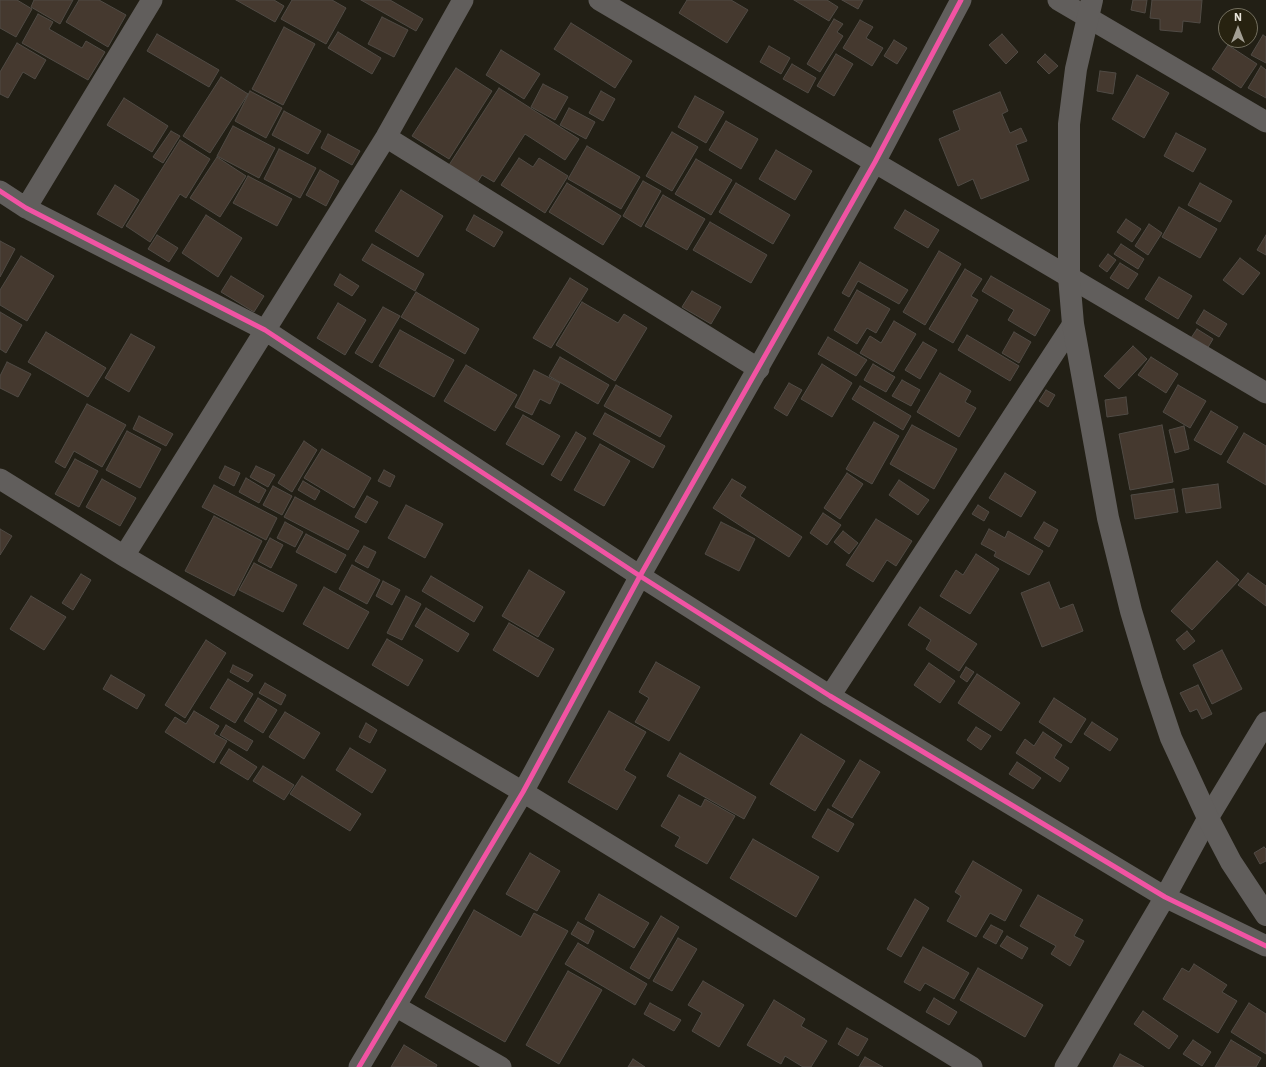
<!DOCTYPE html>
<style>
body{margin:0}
#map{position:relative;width:1266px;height:1067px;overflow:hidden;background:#221f15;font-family:"IBM Plex Sans",sans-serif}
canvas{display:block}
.north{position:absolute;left:1218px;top:8px;width:40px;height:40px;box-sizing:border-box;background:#272210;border:1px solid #747060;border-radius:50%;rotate:0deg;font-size:11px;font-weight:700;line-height:16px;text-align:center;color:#e8e4d9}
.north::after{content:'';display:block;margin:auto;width:14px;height:18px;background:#a39f94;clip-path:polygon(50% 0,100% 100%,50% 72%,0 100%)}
</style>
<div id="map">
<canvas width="1266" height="1067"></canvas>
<div class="north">N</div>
</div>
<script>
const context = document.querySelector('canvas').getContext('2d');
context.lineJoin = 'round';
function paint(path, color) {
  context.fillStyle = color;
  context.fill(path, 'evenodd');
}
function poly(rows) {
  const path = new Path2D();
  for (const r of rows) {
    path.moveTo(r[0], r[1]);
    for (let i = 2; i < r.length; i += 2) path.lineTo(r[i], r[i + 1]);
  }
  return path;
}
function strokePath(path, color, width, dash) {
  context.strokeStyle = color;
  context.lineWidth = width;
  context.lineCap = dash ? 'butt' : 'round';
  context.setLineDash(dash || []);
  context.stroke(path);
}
const building = poly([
 [0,0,17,0,32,9,16,37,0,28,0,0],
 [34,0,73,0,60,24,31,7,34,0],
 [79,0,99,0,126,15,108,47,66,22,79,0],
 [236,0,274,0,284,6,275,22,236,0],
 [292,0,332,0,346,8,326,44,281,19,292,0],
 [361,0,390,0,423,19,416,31,361,0],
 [687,0,731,0,748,10,727,43,679,13,687,0],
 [794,0,827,0,838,7,829,21,794,0],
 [842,0,863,0,858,9,842,0],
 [1133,0,1147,0,1145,13,1131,10,1133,0],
 [1152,0,1202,0,1200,23,1183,21,1182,32,1160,30,1160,19,1150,18,1152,0],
 [38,14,53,22,49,29,82,48,86,41,105,52,88,80,22,43,38,14],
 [382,17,408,30,394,57,368,44,382,17],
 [834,19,843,24,837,32,843,36,820,72,807,64,834,19],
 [860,20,873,27,866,38,883,48,872,66,843,48,860,20],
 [571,23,632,61,615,88,554,49,571,23],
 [284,27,315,44,283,105,252,89,284,27],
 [338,32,381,58,372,74,328,48,338,32],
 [157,34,219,70,209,87,147,51,157,34],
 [1002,34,1018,52,1006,64,989,45,1002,34],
 [1263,35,1266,37,1266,63,1251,55,1263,35],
 [894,40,907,48,897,64,884,56,894,40],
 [17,43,46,60,35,79,23,72,8,98,0,94,0,72,17,43],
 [1228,45,1257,64,1241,88,1212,69,1228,45],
 [769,46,790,58,781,74,760,62,769,46],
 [501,50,540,74,524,99,486,75,501,50],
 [836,54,853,64,834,96,817,86,836,54],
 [1045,54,1058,66,1049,74,1037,62,1045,54],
 [792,64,816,78,808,93,783,79,792,64],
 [1261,66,1266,70,1266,98,1248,88,1261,66],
 [456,68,492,91,449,159,412,136,456,68],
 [1100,71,1116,73,1113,94,1097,91,1100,71],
 [1137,75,1169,93,1144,138,1112,119,1137,75],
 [221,77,248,94,210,153,183,136,221,77],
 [543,84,568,97,555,120,531,107,543,84],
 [499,88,579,139,565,160,525,134,494,182,482,175,477,183,449,165,499,88],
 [250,91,282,108,266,138,235,121,250,91],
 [601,91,615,99,603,121,589,113,601,91],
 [1000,92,1008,111,1002,114,1010,133,1021,128,1027,141,1016,145,1029,180,981,199,973,179,958,186,939,139,960,130,953,111,1000,92],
 [695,96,724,112,706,143,678,127,695,96],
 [124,98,168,126,152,152,107,125,124,98],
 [569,108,595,122,586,139,560,125,569,108],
 [284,111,321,131,308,154,272,135,284,111],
 [726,121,758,139,741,169,709,150,726,121],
 [233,126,275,148,259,178,217,156,233,126],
 [171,131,180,136,163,163,153,157,171,131],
 [672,132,698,147,672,191,646,176,672,132],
 [1176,133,1206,149,1193,172,1164,156,1176,133],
 [328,134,360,151,352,165,321,148,328,134],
 [180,140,210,159,186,198,180,194,150,242,126,226,180,140],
 [587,146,640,177,621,209,568,179,587,146],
 [279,149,316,168,300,198,264,179,279,149],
 [776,150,812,171,795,200,759,179,776,150],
 [217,157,246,176,220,217,190,198,217,157],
 [519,158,533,167,539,158,568,176,545,213,501,185,519,158],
 [696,159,732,180,711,215,675,194,696,159],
 [320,170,339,181,326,206,306,195,320,170],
 [248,176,292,199,277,226,233,203,248,176],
 [643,181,661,191,641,227,623,216,643,181],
 [567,183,621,216,603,245,549,212,567,183],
 [736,183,790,215,773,244,719,212,736,183],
 [1200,183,1232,201,1220,222,1188,205,1200,183],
 [115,185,139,200,122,228,97,214,115,185],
 [401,190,443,216,418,257,375,231,401,190],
 [663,195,705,219,687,250,645,226,663,195],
 [1179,207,1217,229,1200,258,1162,237,1179,207],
 [905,210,939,230,928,248,894,228,905,210],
 [206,215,242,238,218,277,182,253,206,215],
 [474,215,503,232,494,247,466,230,474,215],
 [1126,219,1141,229,1132,242,1117,232,1126,219],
 [710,222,767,255,751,283,693,250,710,222],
 [1149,224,1162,233,1148,255,1135,246,1149,224],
 [157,235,178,248,169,262,148,249,157,235],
 [1266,235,1266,255,1257,250,1266,235],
 [0,241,15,249,0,277,0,241],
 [372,244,424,274,415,291,362,260,372,244],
 [1121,244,1144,259,1138,269,1114,254,1121,244],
 [939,251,961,264,925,325,903,312,939,251],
 [1108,254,1116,260,1107,272,1099,266,1108,254],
 [21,256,54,276,27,321,0,305,0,290,21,256],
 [1240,258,1260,273,1243,295,1223,280,1240,258],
 [860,262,908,290,899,304,858,281,849,297,842,293,860,262],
 [1120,263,1138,274,1128,289,1110,278,1120,263],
 [965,269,982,279,971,296,978,300,953,343,929,329,965,269],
 [340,274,359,286,352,296,334,285,340,274],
 [231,276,264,296,254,312,221,292,231,276],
 [991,276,1050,310,1035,336,1008,320,1014,310,982,291,991,276],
 [1159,277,1192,296,1178,319,1145,299,1159,277],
 [570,278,588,289,551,348,533,338,570,278],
 [857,290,890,309,876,333,867,328,857,344,834,330,857,290],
 [692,291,721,307,711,324,682,307,692,291],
 [416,292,479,329,465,354,401,317,416,292],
 [582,302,618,323,624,314,647,328,615,381,556,345,582,302],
 [338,303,366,320,345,355,317,338,338,303],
 [383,307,400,316,372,363,355,353,383,307],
 [1204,310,1227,324,1219,337,1196,323,1204,310],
 [0,312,22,325,6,353,0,349,0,312],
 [894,321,916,334,893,372,860,353,870,336,881,343,894,321],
 [1197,329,1213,339,1207,349,1191,338,1197,329],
 [400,330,454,360,434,397,379,366,400,330],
 [46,332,106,368,88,397,28,362,46,332],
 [1014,332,1031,342,1019,363,1002,353,1014,332],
 [131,334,155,347,129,392,105,378,131,334],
 [967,335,1019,366,1010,381,958,350,967,335],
 [828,337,867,360,856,376,818,354,828,337],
 [923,342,937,350,920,379,905,370,923,342],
 [1133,346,1147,359,1119,389,1104,376,1133,346],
 [560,357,609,385,598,404,549,376,560,357],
 [1151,357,1178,374,1166,393,1138,375,1151,357],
 [7,362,31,374,18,397,0,388,0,376,7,362],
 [822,364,852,383,832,417,801,399,822,364],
 [873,364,895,377,886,392,864,380,873,364],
 [466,365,517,395,495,431,444,401,466,365],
 [534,370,560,383,550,404,540,399,532,415,515,407,534,370],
 [940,373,971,391,965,402,976,408,959,437,917,412,940,373],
 [902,380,920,390,911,406,892,396,902,380],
 [789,383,802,390,787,416,774,408,789,383],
 [616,385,672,416,660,437,604,406,616,385],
 [1178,385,1206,401,1190,428,1163,412,1178,385],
 [860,386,911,416,903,430,852,399,860,386],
 [1046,390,1055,395,1048,407,1039,401,1046,390],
 [1126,397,1128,414,1107,417,1105,400,1126,397],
 [87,404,126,425,102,467,74,451,65,468,55,462,87,404],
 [1211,411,1238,427,1221,455,1194,440,1211,411],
 [605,413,665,446,653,468,593,434,605,413],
 [523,415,560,436,543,465,506,444,523,415],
 [139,416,173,434,166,446,133,429,139,416],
 [874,422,899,436,872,484,846,469,874,422],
 [912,425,957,449,934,489,890,464,912,425],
 [1162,425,1173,482,1130,490,1119,434,1162,425],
 [1184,426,1189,449,1175,453,1169,430,1184,426],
 [127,431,161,449,140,488,106,470,127,431],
 [576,432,586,438,561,481,551,475,576,432],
 [1244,433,1266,446,1266,485,1227,462,1244,433],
 [304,441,317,450,292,492,278,483,304,441],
 [600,444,630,461,604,506,574,490,600,444],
 [322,449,371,478,354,508,304,478,322,449],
 [75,459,98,471,79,507,55,494,75,459],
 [225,466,240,473,234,486,219,478,225,466],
 [256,466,275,475,268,487,250,477,256,466],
 [384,470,395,476,390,487,378,481,384,470],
 [847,473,863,484,840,519,824,508,847,473],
 [1005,473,1036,492,1021,517,989,498,1005,473],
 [246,478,266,490,259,503,239,492,246,478],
 [102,479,136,498,120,526,86,507,102,479],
 [732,479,746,487,740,496,802,537,789,557,713,508,732,479],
 [899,480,929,500,918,515,889,495,899,480],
 [303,481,320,491,315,500,298,490,303,481],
 [1218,484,1221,508,1186,513,1182,489,1218,484],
 [214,485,277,518,266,540,202,507,214,485],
 [273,486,292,496,282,515,263,505,273,486],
 [1174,489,1178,512,1135,519,1131,495,1174,489],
 [367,496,378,502,366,523,355,517,367,496],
 [295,497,359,531,348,550,284,517,295,497],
 [406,505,443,524,425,558,388,538,406,505],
 [978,505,989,512,984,521,972,514,978,505],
 [823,513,841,525,827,545,810,533,823,513],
 [214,516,262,541,234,596,185,571,214,516],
 [876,519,912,541,896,566,887,560,873,582,846,565,876,519],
 [285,522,303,532,295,547,277,538,285,522],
 [721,522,755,539,739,571,705,554,721,522],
 [1044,522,1058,530,1049,547,1034,538,1044,522],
 [0,529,12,536,0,555,0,529],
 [989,529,1005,538,1008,531,1043,551,1029,575,994,556,996,552,981,544,989,529],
 [843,531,858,543,849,554,834,542,843,531],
 [306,534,346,555,336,573,296,552,306,534],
 [270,538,283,545,271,568,258,561,270,538],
 [364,546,376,552,368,568,355,561,364,546],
 [976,554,999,569,970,614,940,596,956,570,963,575,976,554],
 [1217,561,1239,580,1192,630,1171,611,1217,561],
 [254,563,297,585,283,612,239,590,254,563],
 [352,565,380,580,367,604,339,589,352,565],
 [529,570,565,592,538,637,502,616,529,570],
 [1248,573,1266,586,1266,606,1238,585,1248,573],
 [81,574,91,580,73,610,62,603,81,574],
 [431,576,483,607,474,622,422,591,431,576],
 [383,581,400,590,392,605,376,596,383,581],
 [1049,582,1060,609,1073,604,1083,631,1042,647,1021,593,1049,582],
 [324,587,369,612,348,649,303,624,324,587],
 [31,596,66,617,44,650,10,629,31,596],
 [406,596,421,604,402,640,387,633,406,596],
 [920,607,977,644,959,671,926,649,931,640,908,625,920,607],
 [426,608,469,634,458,652,415,626,426,608],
 [509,623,554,649,538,677,493,650,509,623],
 [1187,631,1195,641,1184,650,1176,640,1187,631],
 [387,639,423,660,408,686,372,665,387,639],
 [206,640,226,653,185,718,165,705,206,640],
 [1222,650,1242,689,1212,704,1193,665,1222,650],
 [656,662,700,687,669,741,635,722,649,698,639,692,656,662],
 [929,663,955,681,940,703,914,685,929,663],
 [233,665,253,675,248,682,230,672,233,665],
 [966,667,974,672,967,682,960,677,966,667],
 [977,674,1020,703,1001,731,958,703,977,674],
 [111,675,145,695,137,709,103,689,111,675],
 [228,679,253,694,235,723,210,708,228,679],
 [265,683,286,695,281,705,259,693,265,683],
 [1198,685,1212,714,1202,719,1197,709,1190,712,1180,693,1198,685],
 [258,698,277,710,263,733,244,721,258,698],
 [1054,698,1086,719,1071,743,1039,722,1054,698],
 [194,711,219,726,214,734,227,741,214,763,165,732,175,717,186,724,194,711],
 [609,711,646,732,624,770,636,777,617,810,568,782,609,711],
 [285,712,320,733,304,759,269,737,285,712],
 [1092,722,1118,739,1110,751,1084,734,1092,722],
 [366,723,377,730,370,743,359,737,366,723],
 [226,725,253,741,247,751,220,735,226,725],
 [976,727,991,736,981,750,967,740,976,727],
 [1043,732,1062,745,1054,758,1069,768,1060,782,1016,753,1025,739,1034,746,1043,732],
 [801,734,845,761,815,811,770,784,801,734],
 [350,748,386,770,372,793,336,770,350,748],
 [229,749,257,767,248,780,220,763,229,749],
 [680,753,756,797,744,819,667,776,680,753],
 [860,760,880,772,852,818,832,806,860,760],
 [1017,762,1041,778,1033,789,1009,774,1017,762],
 [263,766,294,785,284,800,253,781,263,766],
 [302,776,361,814,350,831,290,794,302,776],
 [679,795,701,807,705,799,735,816,707,864,675,846,680,837,661,826,679,795],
 [828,809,854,824,838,852,812,837,828,809],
 [753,839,819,877,796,917,730,878,753,839],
 [1264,847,1266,849,1266,861,1260,864,1254,853,1264,847],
 [530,853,560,871,537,911,506,894,530,853],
 [973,861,1022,890,1005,921,990,913,976,937,947,921,961,896,955,892,973,861],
 [599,894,649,923,634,948,585,919,599,894],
 [1038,895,1083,920,1074,936,1084,941,1070,966,1051,954,1056,946,1020,926,1038,895],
 [915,899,929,908,901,957,887,949,915,899],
 [474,910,521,937,534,913,568,931,505,1042,425,997,474,910],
 [661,916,679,927,649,979,630,968,661,916],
 [578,922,594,931,588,944,571,934,578,922],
 [991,925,1003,931,996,944,983,937,991,925],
 [1007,936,1028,948,1022,959,1000,946,1007,936],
 [678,938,697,949,672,991,653,981,678,938],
 [578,943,647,984,635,1005,565,964,578,943],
 [923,947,969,973,954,999,925,983,920,991,904,982,923,947],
 [1194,964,1227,985,1222,992,1237,1001,1218,1033,1163,999,1182,968,1189,972,1194,964],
 [978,968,1043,1005,1025,1037,960,1000,978,968],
 [568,971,602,990,559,1064,526,1045,568,971],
 [703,981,744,1005,719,1047,692,1031,702,1013,688,1005,703,981],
 [934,998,957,1012,949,1025,926,1012,934,998],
 [774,1000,805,1019,801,1026,827,1041,811,1067,803,1067,785,1056,781,1064,747,1045,774,1000],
 [650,1003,681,1020,674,1031,644,1014,650,1003],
 [1249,1003,1266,1014,1266,1054,1231,1032,1249,1003],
 [1143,1011,1178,1036,1169,1049,1134,1024,1143,1011],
 [847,1028,868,1039,858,1056,838,1044,847,1028],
 [1193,1040,1211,1052,1202,1066,1183,1054,1193,1040],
 [1231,1040,1261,1058,1256,1067,1215,1067,1231,1040],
 [404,1045,437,1065,436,1067,391,1067,404,1045],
 [1120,1054,1144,1067,1113,1067,1120,1054],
 [865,1057,883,1067,859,1067,865,1057],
 [633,1059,645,1067,628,1067,633,1059]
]);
const minor = poly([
 [599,0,1266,393],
 [1058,0,1266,122],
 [386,137,759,369],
 [0,191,26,208,265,330,640,576,830,696,1165,897,1266,946],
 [26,208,152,0],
 [0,479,124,556,523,792,972,1067],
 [124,556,386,137,463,0],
 [830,696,1073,324],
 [395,1006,501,1067],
 [359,1067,523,792,640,576,875,162,961,0],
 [1065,1067,1165,897,1208,818,1266,722]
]);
const tertiary = poly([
 [1092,0,1076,69,1069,124,1069,277,1073,324,1108,518,1131,611,1152,681,1171,738,1208,818,1231,862,1266,915]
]);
const cycleway = poly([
 [0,191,26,208,265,330,640,576,830,696,1165,897,1266,946],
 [359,1067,523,792,640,576,875,162,961,0]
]);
paint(building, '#45392f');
strokePath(building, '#504b45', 1);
strokePath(minor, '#615e5c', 21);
strokePath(tertiary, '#615e5c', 22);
strokePath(cycleway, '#f153a3', 5);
</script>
